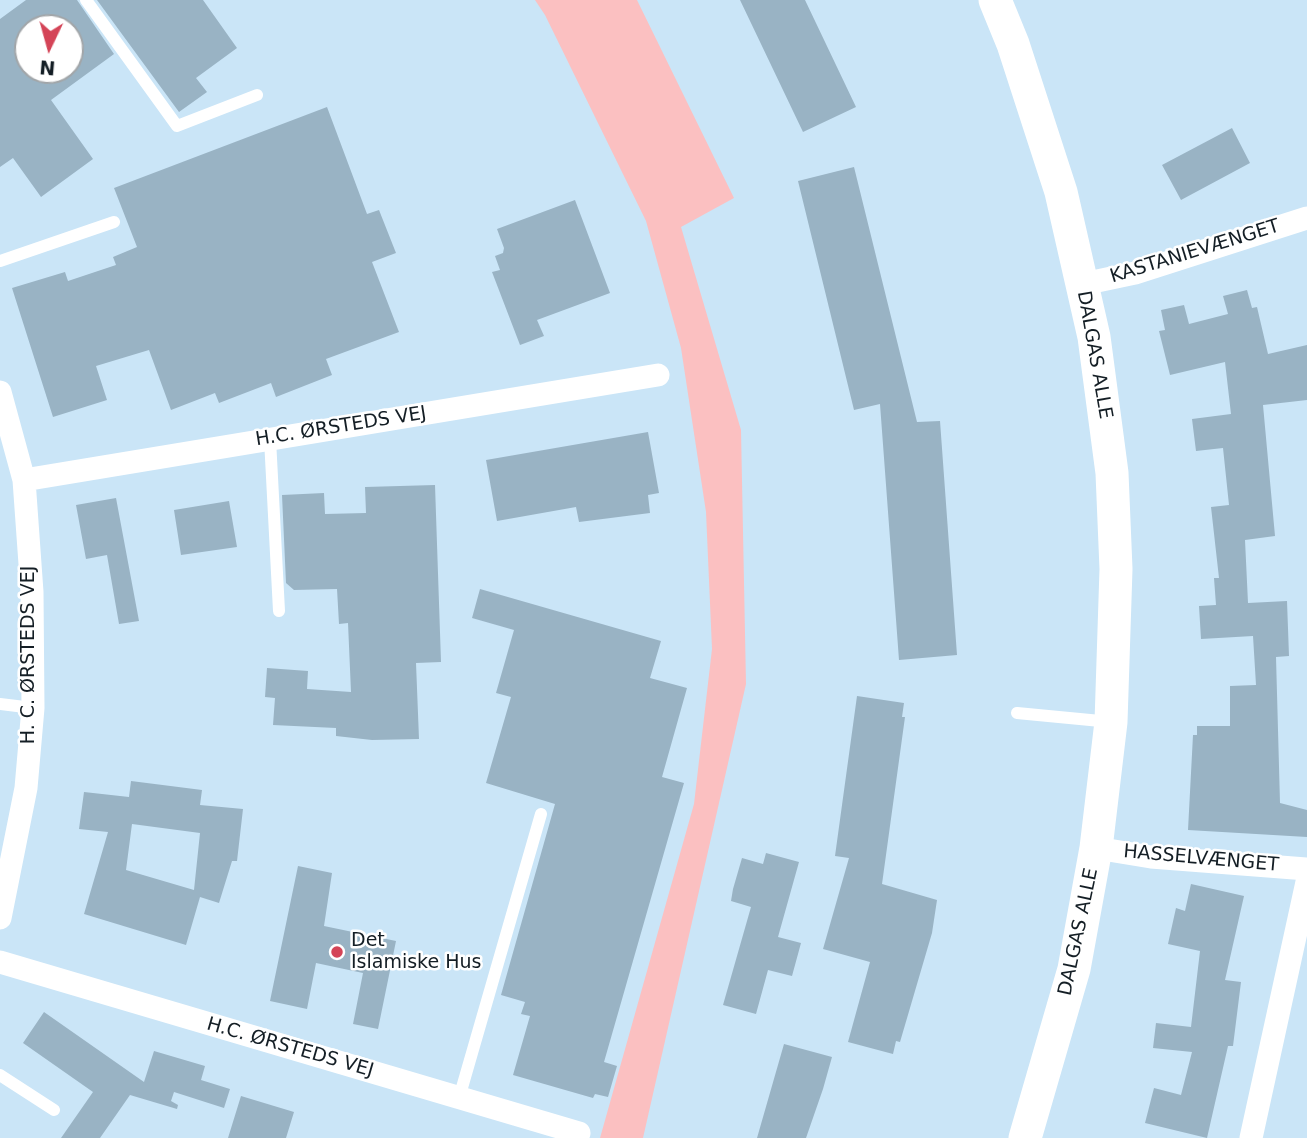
<!DOCTYPE html>
<meta charset="utf-8">
<style>
body{margin:0}
#map{position:relative;width:1307px;height:1138px;overflow:hidden;background:#cae5f7;font-family:"DejaVu Sans",sans-serif}
canvas{display:block}
.north{position:absolute;left:14px;top:14px;width:70px;height:70px;box-sizing:border-box;background:#fff;border:2px solid #a1a5a8;border-radius:50%;rotate:185deg;font-size:19px;font-weight:700;line-height:28px;text-align:center;color:#141e25}
.north::after{content:'';display:block;margin:auto;width:24px;height:32px;background:#d44457;clip-path:polygon(50% 0,100% 100%,50% 72%,0 100%)}
</style>
<div id="map">
<canvas width="1307" height="1138"></canvas>
<div class="north">N</div>
</div>
<script>
const context = document.querySelector('canvas').getContext('2d');
context.lineJoin = 'round';
function paint(path, color) {
  context.fillStyle = color;
  context.fill(path, 'evenodd');
}
function poly(rows) {
  const path = new Path2D();
  for (const r of rows) {
    path.moveTo(r[0], r[1]);
    for (let i = 2; i < r.length; i += 2) path.lineTo(r[i], r[i + 1]);
  }
  return path;
}
function strokePath(path, color, width, dash) {
  context.strokeStyle = color;
  context.lineWidth = width;
  context.lineCap = dash ? 'butt' : 'round';
  context.setLineDash(dash || []);
  context.stroke(path);
}
function label(font, color, halo, rows, align = 'center') {
  context.font = font + ' "DejaVu Sans",sans-serif';
  context.lineWidth = 5;
  context.setLineDash([]);
  context.textBaseline = 'middle';
  context.strokeStyle = halo;
  context.fillStyle = color;
  for (const [text, x, y, turn = 0] of rows) {
    context.save();
    context.translate(x, y);
    context.rotate((+turn || 0) * Math.PI / 180);
    context.textAlign = isNaN(turn) ? turn : align;
    if (halo) context.strokeText(text, 0, 0);
    context.fillText(text, 0, 0);
    context.restore();
  }
}
const green = poly([
 [535,0,637,0,734,198,681,227,741,430,746,684,643,1138,600,1138,694,804,712,649,706,512,681,348,646,221,545,15]
]);
const building = poly([
 [26,0,77,0,114,54,51,100,93,159,41,197,13,158,0,167,0,19],
 [28,28,70,28,70,70,28,70],
 [97,0,203,0,237,48,196,78,207,92,179,112],
 [740,0,805,0,856,107,803,132],
 [327,107,367,214,379,210,396,253,372,262,399,332,326,359,332,375,276,397,271,383,219,403,215,393,171,410,149,350,96,366,107,400,53,417,12,288,65,272,68,281,116,265,113,257,137,247,114,188],
 [1232,128,1250,163,1181,200,1162,165],
 [854,167,917,422,940,421,957,655,899,660,880,404,854,410,798,181],
 [575,200,610,293,537,320,544,336,520,345,492,272,500,270,495,256,503,253,504,248,497,229],
 [1247,290,1252,308,1257,307,1268,354,1307,345,1307,400,1263,405,1275,536,1245,540,1248,603,1287,601,1289,656,1276,657,1280,803,1307,810,1307,837,1188,830,1193,735,1197,735,1197,726,1230,726,1230,686,1256,685,1253,636,1201,639,1199,606,1216,605,1214,578,1219,578,1211,507,1229,505,1223,448,1196,451,1192,419,1231,414,1225,362,1170,375,1159,331,1165,330,1161,310,1184,305,1189,324,1228,314,1223,296],
 [648,432,659,493,648,495,650,513,579,522,576,507,497,521,486,460],
 [435,485,441,662,416,663,419,739,372,740,336,736,336,728,273,725,275,698,265,697,267,668,308,671,307,689,351,692,348,623,339,624,337,589,294,590,286,583,282,495,324,493,325,514,366,513,365,487],
 [116,498,139,621,119,624,107,555,86,559,76,505],
 [229,501,237,547,181,555,174,510],
 [480,589,661,641,650,678,687,688,662,777,684,783,604,1062,617,1066,608,1097,595,1094,593,1098,513,1075,530,1016,521,1014,525,1002,501,995,555,804,486,783,511,697,496,693,514,630,472,618],
 [857,696,904,703,902,717,905,717,882,884,937,900,932,933,900,1042,896,1041,893,1054,848,1042,870,962,823,949,849,858,835,856],
 [131,781,202,790,200,805,243,809,237,861,232,861,219,903,200,897,186,945,84,914,108,832,79,829,84,792,129,797],
 [132,824,200,833,194,890,126,870],
 [766,853,799,862,778,937,801,943,792,976,768,970,756,1014,723,1005,751,907,731,901,733,889,742,858,763,864],
 [298,866,332,873,324,926,396,941,378,1029,353,1024,363,973,316,963,307,1009,270,1001],
 [1191,884,1244,896,1225,980,1241,982,1233,1046,1228,1046,1207,1138,1145,1123,1154,1088,1181,1095,1192,1052,1153,1048,1156,1023,1191,1027,1200,951,1168,944,1176,908,1185,911],
 [44,1012,144,1082,154,1051,205,1066,201,1080,230,1089,224,1108,174,1092,171,1101,178,1105,177,1109,130,1095,100,1138,61,1138,93,1092,23,1043],
 [784,1044,832,1057,823,1089,806,1138,757,1138],
 [241,1096,294,1112,286,1138,228,1138]
]);
const lane = poly([
 [86,0,177,126,257,95],
 [0,261,114,222],
 [270,439,279,611],
 [0,704,33,708],
 [1017,713,1111,722],
 [0,1075,54,1110],
 [459,1098,541,814]
]);
const street = poly([
 [1083,284,1135,273,1307,218],
 [0,392,24,480,32,592,33,708,26,788,0,918],
 [24,480,658,375],
 [1096,848,1151,857,1307,869],
 [0,962,579,1133],
 [1251,1138,1307,882]
]);
const secondary = poly([
 [995,0,1013,44,1061,192,1094,337,1112,473,1116,569,1111,722,1096,848,1074,969,1025,1138]
]);
const markers = [
 [337,952,7,"#d44457"]
];
const streetNames = [
 ["KASTANIEVÆNGET",1195,252,-17],
 ["DALGAS ALLE",1094,355,80],
 ["H.C. ØRSTEDS VEJ",341,427,-9],
 ["H. C. ØRSTEDS VEJ",29,655,-90],
 ["HASSELVÆNGET",1201,859,5],
 ["DALGAS ALLE",1079,932,-78],
 ["H.C. ØRSTEDS VEJ",290,1048,16]
];
const poiNames = [
 ["Det",351,941],
 ["Islamiske Hus",351,963]
];
paint(green, '#fbc0c1');
paint(building, '#99b3c4');
strokePath(lane, '#fff', 12);
strokePath(street, '#fff', 23);
strokePath(secondary, '#fff', 33);
for (const [x, y, r, color] of markers) {
  const dot = new Path2D();
  dot.arc(x, y, r, 0, 2 * Math.PI);
  context.fillStyle = color;
  context.fill(dot);
  strokePath(dot, '#fff', 2.5);
}
label('19px', '#141e25', '#fff', streetNames);
label('19px', '#141e25', '#fff', poiNames, 'left');
</script>
